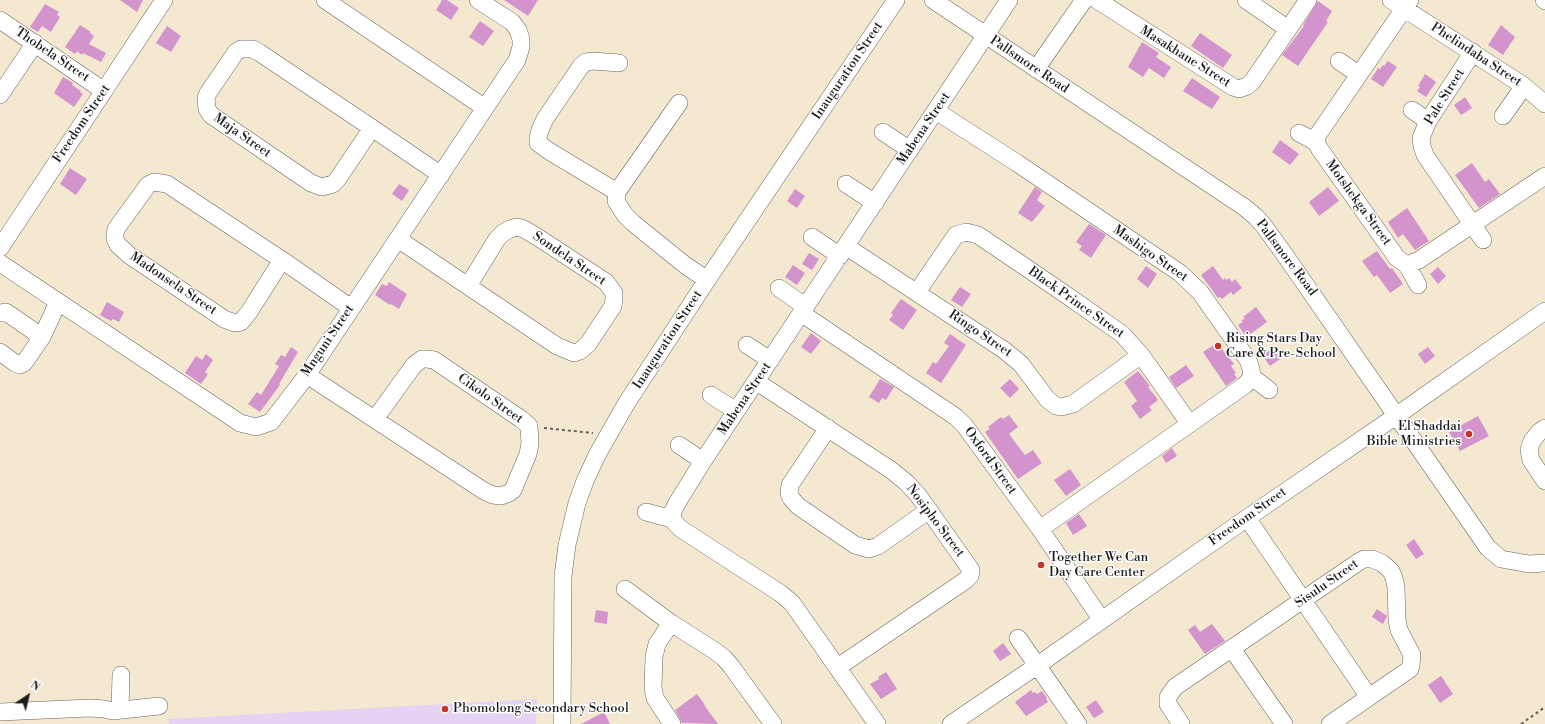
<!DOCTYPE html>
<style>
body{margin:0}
#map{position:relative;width:1545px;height:724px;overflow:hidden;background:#f4e8d0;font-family:"Libre Bodoni",serif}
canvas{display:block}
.north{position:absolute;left:8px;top:676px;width:40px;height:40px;-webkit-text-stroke:3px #fff;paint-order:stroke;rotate:35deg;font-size:11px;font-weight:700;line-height:16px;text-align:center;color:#1c1c1c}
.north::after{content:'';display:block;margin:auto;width:14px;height:18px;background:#1c1c1c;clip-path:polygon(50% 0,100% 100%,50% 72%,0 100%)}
</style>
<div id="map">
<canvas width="1545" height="724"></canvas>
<div class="north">N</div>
</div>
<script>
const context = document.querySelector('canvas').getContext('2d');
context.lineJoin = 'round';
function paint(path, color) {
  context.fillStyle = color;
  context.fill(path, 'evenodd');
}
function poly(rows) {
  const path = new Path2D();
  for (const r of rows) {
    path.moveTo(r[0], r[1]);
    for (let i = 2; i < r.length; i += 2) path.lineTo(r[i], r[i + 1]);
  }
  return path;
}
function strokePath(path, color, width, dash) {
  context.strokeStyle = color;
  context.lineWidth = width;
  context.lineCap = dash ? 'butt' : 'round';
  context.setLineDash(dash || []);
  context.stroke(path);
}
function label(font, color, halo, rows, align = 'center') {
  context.font = font + ' "Libre Bodoni",serif';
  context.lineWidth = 3;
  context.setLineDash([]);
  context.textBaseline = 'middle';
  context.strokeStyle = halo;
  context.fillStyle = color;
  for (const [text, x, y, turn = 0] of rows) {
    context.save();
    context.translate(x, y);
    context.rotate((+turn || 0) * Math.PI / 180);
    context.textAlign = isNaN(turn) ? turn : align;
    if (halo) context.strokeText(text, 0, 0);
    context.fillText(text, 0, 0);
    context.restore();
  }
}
const built = poly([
 [537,699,536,724,169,724,168,719]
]);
const building = poly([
 [120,0,143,0,137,12],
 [442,0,447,0,459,8,451,20,436,10],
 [504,0,538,0,528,16],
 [1318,1,1332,11,1326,21,1328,22,1298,66,1282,55,1304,26,1303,25],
 [45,4,59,12,57,15,60,17,51,32,42,26,38,32,30,27],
 [480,21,494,31,483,46,469,37],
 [80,25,91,32,90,33,94,36,89,44,106,53,101,62,83,53,82,55,77,51,75,54,65,47],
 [1501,25,1515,37,1503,55,1488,45],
 [167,26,181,36,171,52,156,43],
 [1200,33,1232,55,1223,68,1191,46],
 [1142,42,1159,53,1156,57,1171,67,1164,78,1149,68,1143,77,1128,67],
 [1388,61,1397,67,1383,87,1371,79,1378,68,1380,69,1383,65,1384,66],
 [1425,74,1436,82,1426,97,1417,91,1420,87,1418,86],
 [63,77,73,83,72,85,81,91,80,92,83,94,74,107,54,93],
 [1192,78,1220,97,1212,109,1183,91],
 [1465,97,1472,108,1461,115,1454,105],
 [1280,140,1299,154,1290,165,1272,152],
 [1472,163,1485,182,1489,179,1500,194,1479,208,1455,175],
 [70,168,87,179,76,195,60,184],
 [399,184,409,190,402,201,392,194],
 [1035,187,1042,192,1037,200,1045,206,1032,222,1018,213],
 [1328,187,1339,201,1319,216,1309,202],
 [795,189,805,196,797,208,787,201],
 [1407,208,1429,241,1415,250,1403,234,1398,238,1388,222],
 [1089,224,1106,235,1091,258,1079,250,1082,246,1076,242],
 [1377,251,1390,269,1392,268,1403,284,1390,293,1377,275,1374,277,1362,261],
 [809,253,819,259,812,270,802,264],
 [793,265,805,273,797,285,785,277],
 [1146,266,1157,274,1148,288,1137,279],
 [1213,266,1223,280,1225,278,1226,280,1229,278,1232,282,1235,279,1242,288,1233,295,1231,292,1222,299,1220,297,1218,298,1201,275],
 [1438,267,1446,276,1438,284,1430,274],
 [389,282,407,294,399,309,391,304,390,305,375,295,382,284,387,286],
 [960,287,971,294,962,307,951,300],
 [901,299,917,310,903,330,889,320,893,315,891,313],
 [107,302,124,312,119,322,113,319,111,321,100,315],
 [1256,307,1267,322,1246,337,1238,325,1243,322,1241,321,1245,318,1243,317],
 [811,333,821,341,811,354,801,347],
 [950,334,966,345,941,383,926,373,933,362,936,364,949,346,944,343],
 [1217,343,1234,364,1231,366,1236,373,1234,374,1237,378,1226,386,1203,352],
 [291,347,298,352,279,384,280,385,260,412,248,404,257,392,261,395,279,366,275,364,281,355,285,357],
 [1428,347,1435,356,1425,364,1418,354],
 [1272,348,1280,359,1270,366,1262,355],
 [206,354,213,360,205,372,208,374,201,384,185,373,196,356,202,360],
 [1186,365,1194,376,1176,388,1169,377],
 [1138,371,1150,386,1148,387,1158,400,1149,407,1152,410,1140,419,1131,406,1137,401,1124,382],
 [880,379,894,387,886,400,882,398,879,403,869,397],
 [1010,379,1019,389,1010,398,1000,388],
 [1009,415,1018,427,1009,434,1025,455,1033,450,1042,463,1018,479,985,432,990,429,988,427,1001,417,1003,419],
 [1478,416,1489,436,1460,451,1449,432],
 [1172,448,1177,456,1166,463,1162,456],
 [1070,469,1081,485,1066,496,1054,480],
 [1079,514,1087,526,1073,535,1066,523],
 [1414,539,1424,554,1416,559,1406,545],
 [1377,609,1387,616,1383,624,1372,617],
 [596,610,608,612,607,624,594,622],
 [1212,624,1225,641,1205,654,1188,630,1195,625,1200,632],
 [1003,643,1011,654,1000,661,993,651],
 [886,672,897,689,881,699,870,684,879,679,878,677],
 [1441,676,1453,694,1440,703,1428,685],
 [1031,690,1033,693,1035,692,1037,694,1042,691,1047,698,1046,699,1048,702,1026,716,1015,702],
 [697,694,705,705,704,705,718,724,682,723,675,710],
 [1096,700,1104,712,1094,718,1086,707],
 [604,712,610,724,581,724]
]);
const path = poly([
 [544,428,593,433],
 [1521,724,1545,707]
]);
const minor = poly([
 [325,0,485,108],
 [933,0,1244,207,1256,217,1264,226,1287,258,1488,548,1501,559,1529,564,1545,563],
 [1097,0,1233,87,1239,89,1247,86,1252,82,1308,0],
 [1246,0,1288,29],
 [1391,0,1524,86,1545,104],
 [1410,0,1317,136,1316,142,1319,148,1397,258,1407,265,1419,260,1545,176],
 [1544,0,1545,1],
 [0,20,104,91],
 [1473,52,1428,121,1421,138,1422,146,1425,155,1483,240],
 [1339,61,1358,74],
 [1036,69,1084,0],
 [0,95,35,43],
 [679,103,617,192,616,201,625,215,633,223,685,265,707,280],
 [1412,110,1428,121],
 [936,111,1017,163,1180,273,1200,292,1248,360,1251,369,1252,377,1245,385,1040,529],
 [1503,116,1524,86],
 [372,128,337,180,333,184,322,187,311,183,211,115,207,109,206,98,208,93,236,52,241,49,253,49,260,53,372,128,441,175],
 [883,132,910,150],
 [1299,133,1316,142],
 [846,184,875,203],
 [617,192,549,151,538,143,538,138,540,130,545,119,581,66,586,62,593,61,619,63],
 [812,237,840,256],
 [398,239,557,346,574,353,580,351,588,344,613,306,614,299,614,293,606,282,539,238,524,229,517,227,510,229,503,233,497,239,468,286],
 [847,247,1004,350,1021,364,1047,399,1056,406,1061,407,1073,404,1141,355],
 [0,248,164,0],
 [282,260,249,312,241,322,235,323,224,319,129,255,118,245,115,239,115,234,116,229,148,185,154,182,167,184,282,260,351,308],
 [0,263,240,423,256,427,271,422,307,375,517,60,521,47,521,39,518,30,512,22,478,0],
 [1407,265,1418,285],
 [779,288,806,307],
 [917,292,956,235,966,232,978,235,1062,292,1122,334,1141,355,1189,423],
 [0,313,6,312,42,337],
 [801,313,956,417,965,426,1040,529,1101,619],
 [747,345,770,360],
 [0,352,15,363,20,365,24,363,42,337,58,302],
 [307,375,484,491,493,495,501,496,509,493,513,490,528,454,530,444,529,426,521,419,434,360,427,359,422,359,414,365,375,419],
 [1252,377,1269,390],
 [757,382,891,470,907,483,918,495,971,570,970,576,966,580,838,667],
 [711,395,736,411],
 [828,428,790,485,789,493,791,498,798,506,855,545,869,549,878,546,929,510],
 [1545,428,1539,432,1532,441,1529,450,1531,460,1545,481],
 [679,445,703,461],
 [646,512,672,519],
 [1247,518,1369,697],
 [625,589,671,623,715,651,724,658,731,666,773,724],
 [671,623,657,644,654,657,653,688,655,698,672,724],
 [1018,638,1078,724],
 [1232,649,1284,724],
 [120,710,121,675],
 [0,712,90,708,104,709,113,711,159,706],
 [562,724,563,576,567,545,577,503,585,481,597,455,626,404,707,280,896,0],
 [877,724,792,603,780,593,681,529,674,522,672,513,677,503,703,461,1009,0],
 [951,724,1038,665,1247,518,1396,416,1545,311],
 [1181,724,1168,704,1168,697,1175,687,1360,561,1364,559,1372,559,1382,563,1391,571,1394,578,1396,587,1397,620,1399,630,1412,655,1411,665,1410,669,1330,724]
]);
const markers = [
 [1218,346,4,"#c8321e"],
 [1469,434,4,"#c8321e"],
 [1041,565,4,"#c8321e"],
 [445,709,4,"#c8321e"]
];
const streetNames = [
 ["Thobela Street",52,55,34],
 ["Phelindaba Street",1476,55,33],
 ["Masakhane Street",1185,57,32],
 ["Pallsmore Road",1029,65,34],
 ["Inauguration Street",848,71,-56],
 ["Pale Street",1445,97,-58],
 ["Freedom Street",82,124,-56],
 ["Mabena Street",924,129,-56],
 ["Maja Street",242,136,35],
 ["Motshekga Street",1358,203,54],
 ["Mashigo Street",1150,254,35],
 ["Pallsmore Road",1286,258,53],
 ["Sondela Street",569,259,34],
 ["Madonsela Street",173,284,34],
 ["Black Prince Street",1076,303,35],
 ["Ringo Street",980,334,34],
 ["Inauguration Street",668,340,-57],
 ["Mnguni Street",328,341,-56],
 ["Cikolo Street",490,399,35],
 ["Mabena Street",745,399,-56],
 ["Oxford Street",990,461,54],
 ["Freedom Street",1248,517,-35],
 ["Nosipho Street",935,521,53],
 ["Sisulu Street",1327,584,-35]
];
const poiNames = [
 ["Rising Stars Day",1226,339],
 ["Care & Pre-School",1226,354],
 ["El Shaddai",1461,427,"right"],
 ["Bible Ministries",1461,442,"right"],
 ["Together We Can",1049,558],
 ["Day Care Center",1049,573],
 ["Phomolong Secondary School",453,709]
];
paint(built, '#e4d3f2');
paint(building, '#d393cd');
strokePath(minor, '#68635b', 18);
strokePath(path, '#68635b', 2, [3, 3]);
strokePath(minor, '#fff', 17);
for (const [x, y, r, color] of markers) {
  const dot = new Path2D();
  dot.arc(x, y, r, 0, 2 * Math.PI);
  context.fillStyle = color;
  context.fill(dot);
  strokePath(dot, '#fff', 1.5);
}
label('13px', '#1c1c1c', '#fff', streetNames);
label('13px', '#1c1c1c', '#fff', poiNames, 'left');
</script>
